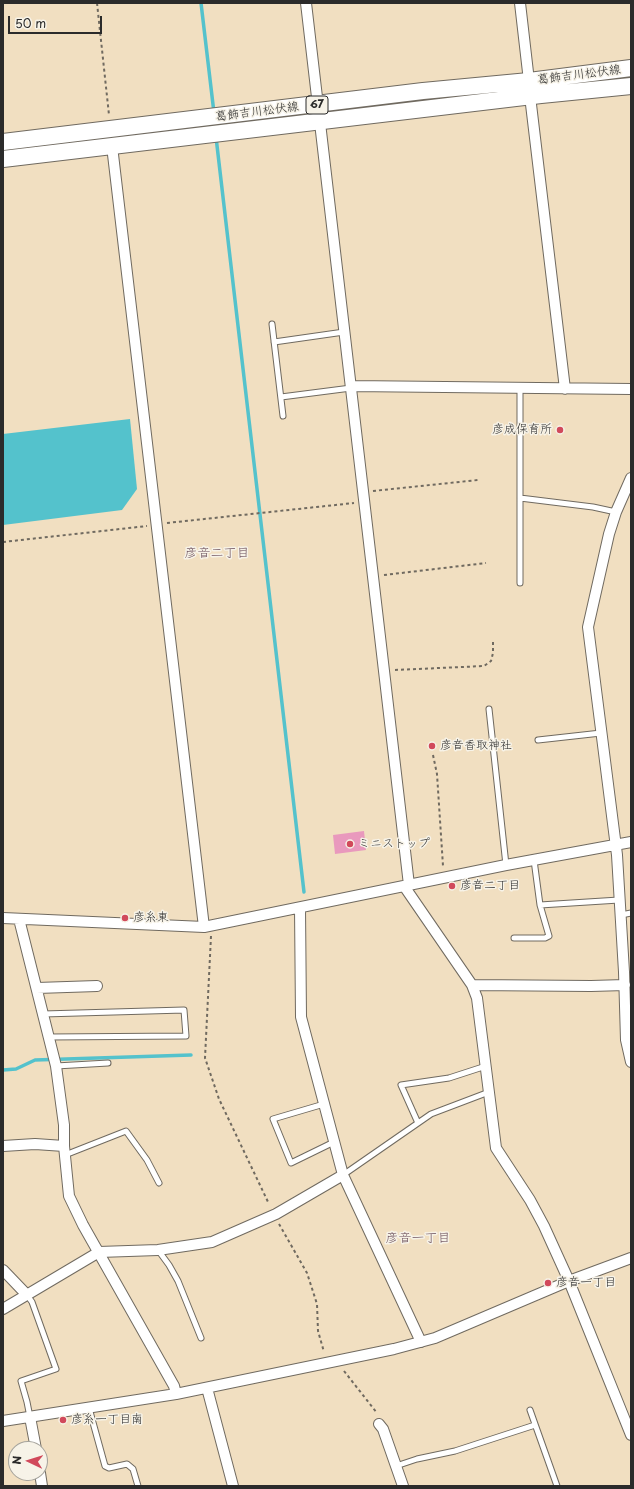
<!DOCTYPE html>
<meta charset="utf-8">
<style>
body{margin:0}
#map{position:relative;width:634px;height:1489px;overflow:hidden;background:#f1dfc1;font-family:"Playpen Sans",sans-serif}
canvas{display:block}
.frame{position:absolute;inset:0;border:4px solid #2b2b2b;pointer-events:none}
.north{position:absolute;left:8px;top:1441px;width:40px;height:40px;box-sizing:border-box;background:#f7f3e8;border:1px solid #a5a39c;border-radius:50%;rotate:274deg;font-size:11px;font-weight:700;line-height:16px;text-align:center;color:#2b2b2b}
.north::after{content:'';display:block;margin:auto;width:14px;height:18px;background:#d1495b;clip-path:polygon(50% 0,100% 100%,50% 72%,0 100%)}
.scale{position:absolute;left:8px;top:16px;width:94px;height:18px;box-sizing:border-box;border:2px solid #2b2b2b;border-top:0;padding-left:5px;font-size:12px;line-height:14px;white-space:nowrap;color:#2b2b2b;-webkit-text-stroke:3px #f7f3e8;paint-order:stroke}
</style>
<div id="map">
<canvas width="634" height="1489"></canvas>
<div class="frame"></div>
<div class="north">N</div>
<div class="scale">50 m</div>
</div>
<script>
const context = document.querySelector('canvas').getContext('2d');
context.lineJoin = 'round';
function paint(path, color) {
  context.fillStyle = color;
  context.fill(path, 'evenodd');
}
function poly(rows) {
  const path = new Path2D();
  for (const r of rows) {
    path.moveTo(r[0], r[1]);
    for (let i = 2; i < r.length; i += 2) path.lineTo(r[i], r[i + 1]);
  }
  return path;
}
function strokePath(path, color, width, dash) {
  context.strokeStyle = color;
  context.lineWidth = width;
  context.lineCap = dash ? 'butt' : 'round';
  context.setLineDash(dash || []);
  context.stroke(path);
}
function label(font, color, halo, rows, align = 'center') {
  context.font = font + ' "Playpen Sans","Klee One",sans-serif';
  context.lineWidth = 3;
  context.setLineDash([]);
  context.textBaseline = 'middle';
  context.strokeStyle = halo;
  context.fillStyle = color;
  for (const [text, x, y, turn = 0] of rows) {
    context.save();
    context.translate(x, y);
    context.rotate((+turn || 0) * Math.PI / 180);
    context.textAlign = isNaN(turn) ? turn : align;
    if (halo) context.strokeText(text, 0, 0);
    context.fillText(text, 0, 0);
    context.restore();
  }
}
const water = poly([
 [130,419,137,489,122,510,3,525,3,434]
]);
const stream = poly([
 [201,3,214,113],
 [216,137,304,892],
 [3,1070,16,1069,35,1060,191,1055]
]);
const building = poly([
 [364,831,366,850,335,854,333,835]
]);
const path = poly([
 [97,3,109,115],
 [373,491,478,480],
 [167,523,354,503],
 [3,542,147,526],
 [384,575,486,563],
 [395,670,484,666,491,661,493,653,493,642],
 [433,755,437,774,443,866],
 [211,936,205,1058,219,1099,269,1204],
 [279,1224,307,1273,317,1304,318,1331,324,1352],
 [344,1371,377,1413]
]);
const lane = poly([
 [272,324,283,416],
 [274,342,344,332],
 [281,397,351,388],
 [520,498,593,507,616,512],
 [520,583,520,387],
 [489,709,506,865],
 [538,740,601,733],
 [540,905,619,900],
 [621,915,631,913],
 [514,938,545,938,549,936,540,905,534,860],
 [43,1014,184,1010,186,1036,49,1037],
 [56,1066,108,1063],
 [324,1104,273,1119,291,1163,334,1142],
 [418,1123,401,1085,449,1078,486,1066],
 [65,1155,126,1131,147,1160,159,1183],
 [343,1175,431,1114,489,1092],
 [158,1250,169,1265,178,1281,201,1338],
 [27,1295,32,1302,56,1369,21,1381,27,1402,30,1417],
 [89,1408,105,1466,109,1468,127,1464,133,1469,138,1486],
 [530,1410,557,1486],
 [396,1466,417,1459,455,1451,535,1425]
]);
const street = poly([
 [306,3,409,885],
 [520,3,529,81],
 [530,96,565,389],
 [112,146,204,927],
 [351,386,631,389],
 [631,478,616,512,609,534,588,627,617,855,624,972,626,1040,631,1062],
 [404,886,472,985,477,998,496,1148,530,1200,544,1226,569,1281,631,1435],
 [300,908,301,1017,343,1175,421,1342],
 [3,918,204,927,506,865,631,842],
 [19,919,56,1066,64,1125,64,1146,69,1196,83,1225,174,1386,176,1394],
 [472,985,591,986,625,985],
 [37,988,97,986],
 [3,1146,35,1144,64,1146],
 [3,1270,27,1295],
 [3,1309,99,1252,158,1250,212,1242,276,1214,343,1175],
 [207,1388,233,1486],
 [30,1417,36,1449],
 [3,1421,176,1394,394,1349,435,1338,569,1281,631,1258],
 [379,1424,383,1429,403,1486],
 [40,1473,42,1486]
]);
const primary = poly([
 [3,142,423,91,529,81,631,68],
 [3,159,541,95,631,86]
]);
const markers = [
 [560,430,4,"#d1495b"],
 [432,746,4,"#d1495b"],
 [350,844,4,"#d1495b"],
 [452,886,4,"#d1495b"],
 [125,918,4,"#d1495b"],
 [548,1283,4,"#d1495b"],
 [63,1420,4,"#d1495b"]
];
const shields = [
 [317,105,22]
];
const shieldNames = [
 ["67",317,105]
];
const streetNames = [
 ["葛飾吉川松伏線",579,75,-7],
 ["葛飾吉川松伏線",257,112,-7]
];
const poiNames = [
 ["彦成保育所",552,430,"right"],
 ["彦音香取神社",440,746],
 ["ミニストップ",358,844],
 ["彦音二丁目",460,886],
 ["彦糸東",133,918],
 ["彦音一丁目",556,1283],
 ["彦糸一丁目南",71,1420]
];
const neighbourhoodNames = [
 ["彦音二丁目",217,553],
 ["彦音一丁目",418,1238]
];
paint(water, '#54c2cc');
strokePath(stream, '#54c2cc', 3.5);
paint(building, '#e999bd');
strokePath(lane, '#706a60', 7);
strokePath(street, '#706a60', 12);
strokePath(primary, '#706a60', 18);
strokePath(path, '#706a60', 2, [3, 3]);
strokePath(lane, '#fff', 5);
strokePath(street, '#fff', 10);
strokePath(primary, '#fff', 16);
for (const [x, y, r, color] of markers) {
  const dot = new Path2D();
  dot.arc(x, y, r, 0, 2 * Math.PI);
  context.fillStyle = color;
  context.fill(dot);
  strokePath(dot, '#f7f3e8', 1.5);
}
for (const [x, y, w] of shields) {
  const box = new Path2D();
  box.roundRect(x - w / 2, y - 9, w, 18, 3);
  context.fillStyle = '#f7f3e8';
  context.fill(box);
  strokePath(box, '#2b2b2b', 1);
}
label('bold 11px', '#2b2b2b', null, shieldNames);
label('12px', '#2b2b2b', '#f7f3e8', streetNames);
label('12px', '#2b2b2b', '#f7f3e8', poiNames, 'left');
label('13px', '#6e525e', '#f7f3e8', neighbourhoodNames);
</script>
